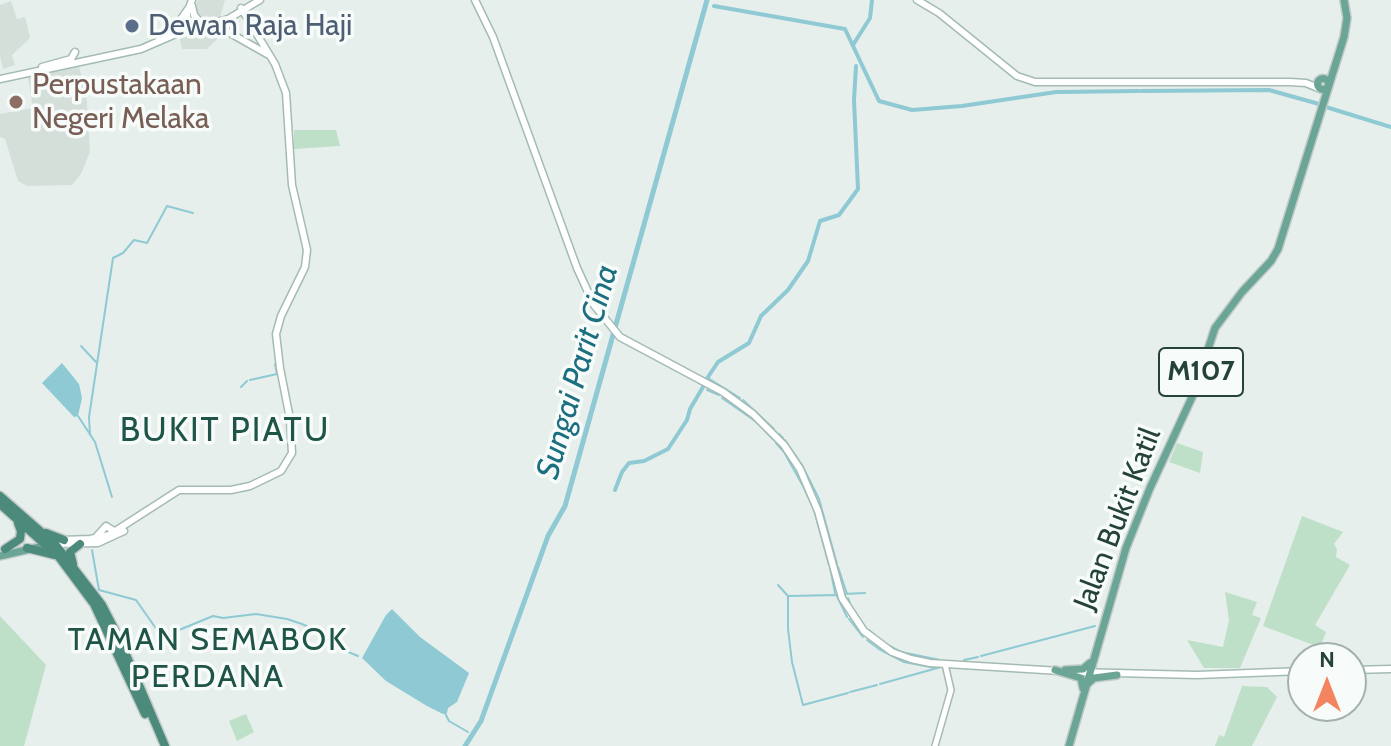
<!DOCTYPE html>
<style>
body{margin:0}
#map{position:relative;width:1391px;height:746px;overflow:hidden;background:#e6efeb;font-family:Cabin,sans-serif}
canvas{display:block}
.north{position:absolute;left:1287px;top:642px;width:80px;height:80px;box-sizing:border-box;background:#f7fbf9;border:2px solid #a3b1ad;border-radius:50%;rotate:0deg;font-size:22px;font-weight:700;line-height:32px;text-align:center;color:#24423a}
.north::after{content:'';display:block;margin:auto;width:28px;height:36px;background:#f4845f;clip-path:polygon(50% 0,100% 100%,50% 72%,0 100%)}
</style>
<div id="map">
<canvas width="1391" height="746"></canvas>
<div class="north">N</div>
</div>
<script>
const context = document.querySelector('canvas').getContext('2d');
context.lineJoin = 'round';
function paint(path, color) {
  context.fillStyle = color;
  context.fill(path, 'evenodd');
}
function poly(rows) {
  const path = new Path2D();
  for (const r of rows) {
    if (r.length === 3) {
      path.moveTo(r[0] + r[2], r[1]);
      path.arc(r[0], r[1], r[2], 0, 2 * Math.PI);
      continue;
    }
    path.moveTo(r[0], r[1]);
    for (let i = 2; i < r.length; i += 2) path.lineTo(r[i], r[i + 1]);
  }
  return path;
}
function strokePath(path, color, width, dash) {
  context.strokeStyle = color;
  context.lineWidth = width;
  context.lineCap = dash ? 'butt' : 'round';
  context.setLineDash(dash || []);
  context.stroke(path);
}
function label(font, color, halo, rows, align = 'center') {
  context.font = font + ' Cabin,sans-serif';
  context.lineWidth = 7;
  context.setLineDash([]);
  context.textBaseline = 'middle';
  context.strokeStyle = halo;
  context.fillStyle = color;
  for (const [text, x, y, turn = 0] of rows) {
    context.save();
    context.translate(x, y);
    context.rotate((+turn || 0) * Math.PI / 180);
    context.textAlign = isNaN(turn) ? turn : align;
    if (halo) context.strokeText(text, 0, 0);
    context.fillText(text, 0, 0);
    context.restore();
  }
}
const built = poly([
 [198,0,225,0,217,27,224,32,207,49,182,49,179,35,198,30,198,21,192,12],
 [11,1,17,19,25,17,30,38,12,55,15,65,3,69,0,56,0,5],
 [79,67,86,90,90,152,81,174,72,185,27,186,18,181,5,139,0,137,0,114,33,108,28,77]
]);
const green = poly([
 [294,130,336,130,340,146,294,149],
 [1177,443,1203,452,1200,473,1169,462],
 [1302,516,1343,532,1334,544,1337,549,1336,557,1350,565,1315,625,1326,632,1322,643,1316,646,1263,626],
 [1225,592,1257,602,1252,615,1261,618,1240,668,1204,668,1187,640,1223,647,1229,620],
 [0,616,46,665,24,746,0,746],
 [1242,686,1267,687,1277,697,1252,746,1215,746,1219,735,1224,737],
 [246,714,254,732,237,741,229,721]
]);
const water = poly([
 [62,363,79,384,82,398,78,416,74,417,42,383],
 [392,609,420,637,469,673,457,702,448,708,447,713,443,714,427,706,386,681,362,658,386,615]
]);
const stream = poly([
 [81,346,96,362],
 [708,378,740,398],
 [250,380,277,374,275,364],
 [241,387,247,381],
 [707,390,719,395],
 [722,398,758,423],
 [743,400,774,429],
 [78,416,95,442,112,497],
 [766,432,773,439],
 [779,434,783,438],
 [90,435,89,417,113,258,123,253,134,240,147,243,167,206,193,213],
 [785,440,802,465,819,499,837,564],
 [776,443,784,452,803,486,814,510,829,565],
 [92,550,99,590,136,600,162,637,213,616,223,618,256,614,287,619,302,624,326,635,346,651,358,656],
 [830,567,835,593],
 [838,567,847,594],
 [778,585,788,596],
 [844,594,865,593],
 [838,595,788,596,788,629,792,662,803,705,848,693],
 [837,596,847,617],
 [848,598,850,603],
 [849,619,863,637],
 [869,630,875,635],
 [867,640,879,649,904,662,936,668],
 [885,643,901,652,940,660],
 [981,656,1095,626],
 [964,660,978,657],
 [880,684,941,667],
 [850,692,877,685],
 [445,713,449,721,468,732]
]);
const canal = poly([
 [714,6,845,29,879,101,912,110,962,106,1056,92,1139,91],
 [853,45,870,18,872,0],
 [1142,91,1269,90,1319,104],
 [1326,107,1391,127],
 [706,380,718,362,749,343,761,316,788,290,808,261,820,221,839,215,858,189,854,100,856,66],
 [615,490,622,472,629,463,644,461,668,449,687,420,690,409,703,387]
]);
const river = poly([
 [465,746,481,721,548,536,565,506,707,0]
]);
const tertiary = poly([
 [935,746,951,690,945,664]
]);
const secondary = poly([
 [475,0,493,37,577,268,594,305,620,337,723,392,753,414,784,445,800,469,818,511,842,598,864,631,892,652,911,659,930,663,1060,671],
 [917,0,939,13,1017,76,1035,82,1290,82,1306,83,1318,88],
 [192,6,194,15,201,23],
 [214,24,267,54],
 [187,30,187,13,192,0],
 [159,37,177,25,188,9],
 [42,67,71,59,75,52],
 [0,79,141,49,178,33,228,19,260,0],
 [97,536,106,526,114,531],
 [62,540,90,539,109,535,179,490,231,490,250,486,281,471,292,453,290,419,280,368,276,334,281,316,305,267,307,250,292,185,286,93,275,64,241,8],
 [55,544,98,543,124,531],
 [1351,670,1391,669],
 [1075,672,1197,675,1303,671]
]);
const primary = poly([
 [1323,84,5.5],
 [0,556,48,545],
 [1055,670,1081,678,1083,688],
 [1065,670,1083,669,1090,663],
 [1086,685,1094,678,1117,675],
 [1069,746,1126,548,1150,488,1193,395,1215,328,1242,292,1271,261,1278,249,1344,37,1347,18,1344,0]
]);
const trunk = poly([
 [0,496,55,544,102,605,119,638,165,746],
 [0,504,59,557,94,604,145,714],
 [46,533,64,540],
 [27,548,55,555],
 [5,549,20,539,21,531,18,523],
 [73,564,70,552,80,544]
]);
const markers = [
 [132,26,8,"#5c6f8a"],
 [16,102,8,"#8d6e63"]
];
const shields = [
 [1201,372,84]
];
const shieldNames = [
 ["M107",1201,372]
];
const serviceNames = [
 ["Dewan Raja Haji",148,26]
];
const educationNames = [
 ["Perpustakaan",32,85],
 ["Negeri Melaka",32,119]
];
const streetNames = [
 ["Jalan Bukit Katil",1118,519,-69]
];
const waterNames = [
 ["Sungai Parit Cina",578,372,-74]
];
const neighbourhoodNames = [
 ["TAMAN SEMABOK",208,641],
 ["PERDANA",208,678]
];
const quarterNames = [
 ["BUKIT PIATU",225,431]
];
paint(built, '#d4dfda');
paint(green, '#bfe0c8');
paint(water, '#8ec9d4');
strokePath(stream, '#8ec9d4', 2);
strokePath(canal, '#8ec9d4', 4);
strokePath(river, '#8ec9d4', 5);
strokePath(tertiary, '#a8b8b2', 8);
strokePath(secondary, '#a4bbb3', 9);
strokePath(primary, '#c2cac8', 10);
strokePath(trunk, '#c2cac8', 11);
strokePath(tertiary, '#fff', 5);
strokePath(secondary, '#fff', 6);
strokePath(primary, '#6aa596', 7);
strokePath(trunk, '#4c8a7c', 8);
for (const [x, y, r, color] of markers) {
  const dot = new Path2D();
  dot.arc(x, y, r, 0, 2 * Math.PI);
  context.fillStyle = color;
  context.fill(dot);
  strokePath(dot, '#f7fbf9', 3);
}
for (const [x, y, w] of shields) {
  const box = new Path2D();
  box.roundRect(x - w / 2, y - 24, w, 48, 6);
  context.fillStyle = '#f7fbf9';
  context.fill(box);
  strokePath(box, '#24423a', 2);
}
label('bold 28px', '#24423a', null, shieldNames);
label('30px', '#4e5e75', '#f7fbf9', serviceNames, 'left');
label('30px', '#785e54', '#f7fbf9', educationNames, 'left');
label('30px', '#24423a', '#f7fbf9', streetNames);
label('italic 32px', '#1c6f80', '#f7fbf9', waterNames);
context.letterSpacing = '2px';
label('32px', '#1f5548', '#f7fbf9', neighbourhoodNames);
context.letterSpacing = '0px';
context.letterSpacing = '2px';
label('34px', '#1f5548', '#f7fbf9', quarterNames);
context.letterSpacing = '0px';
</script>
